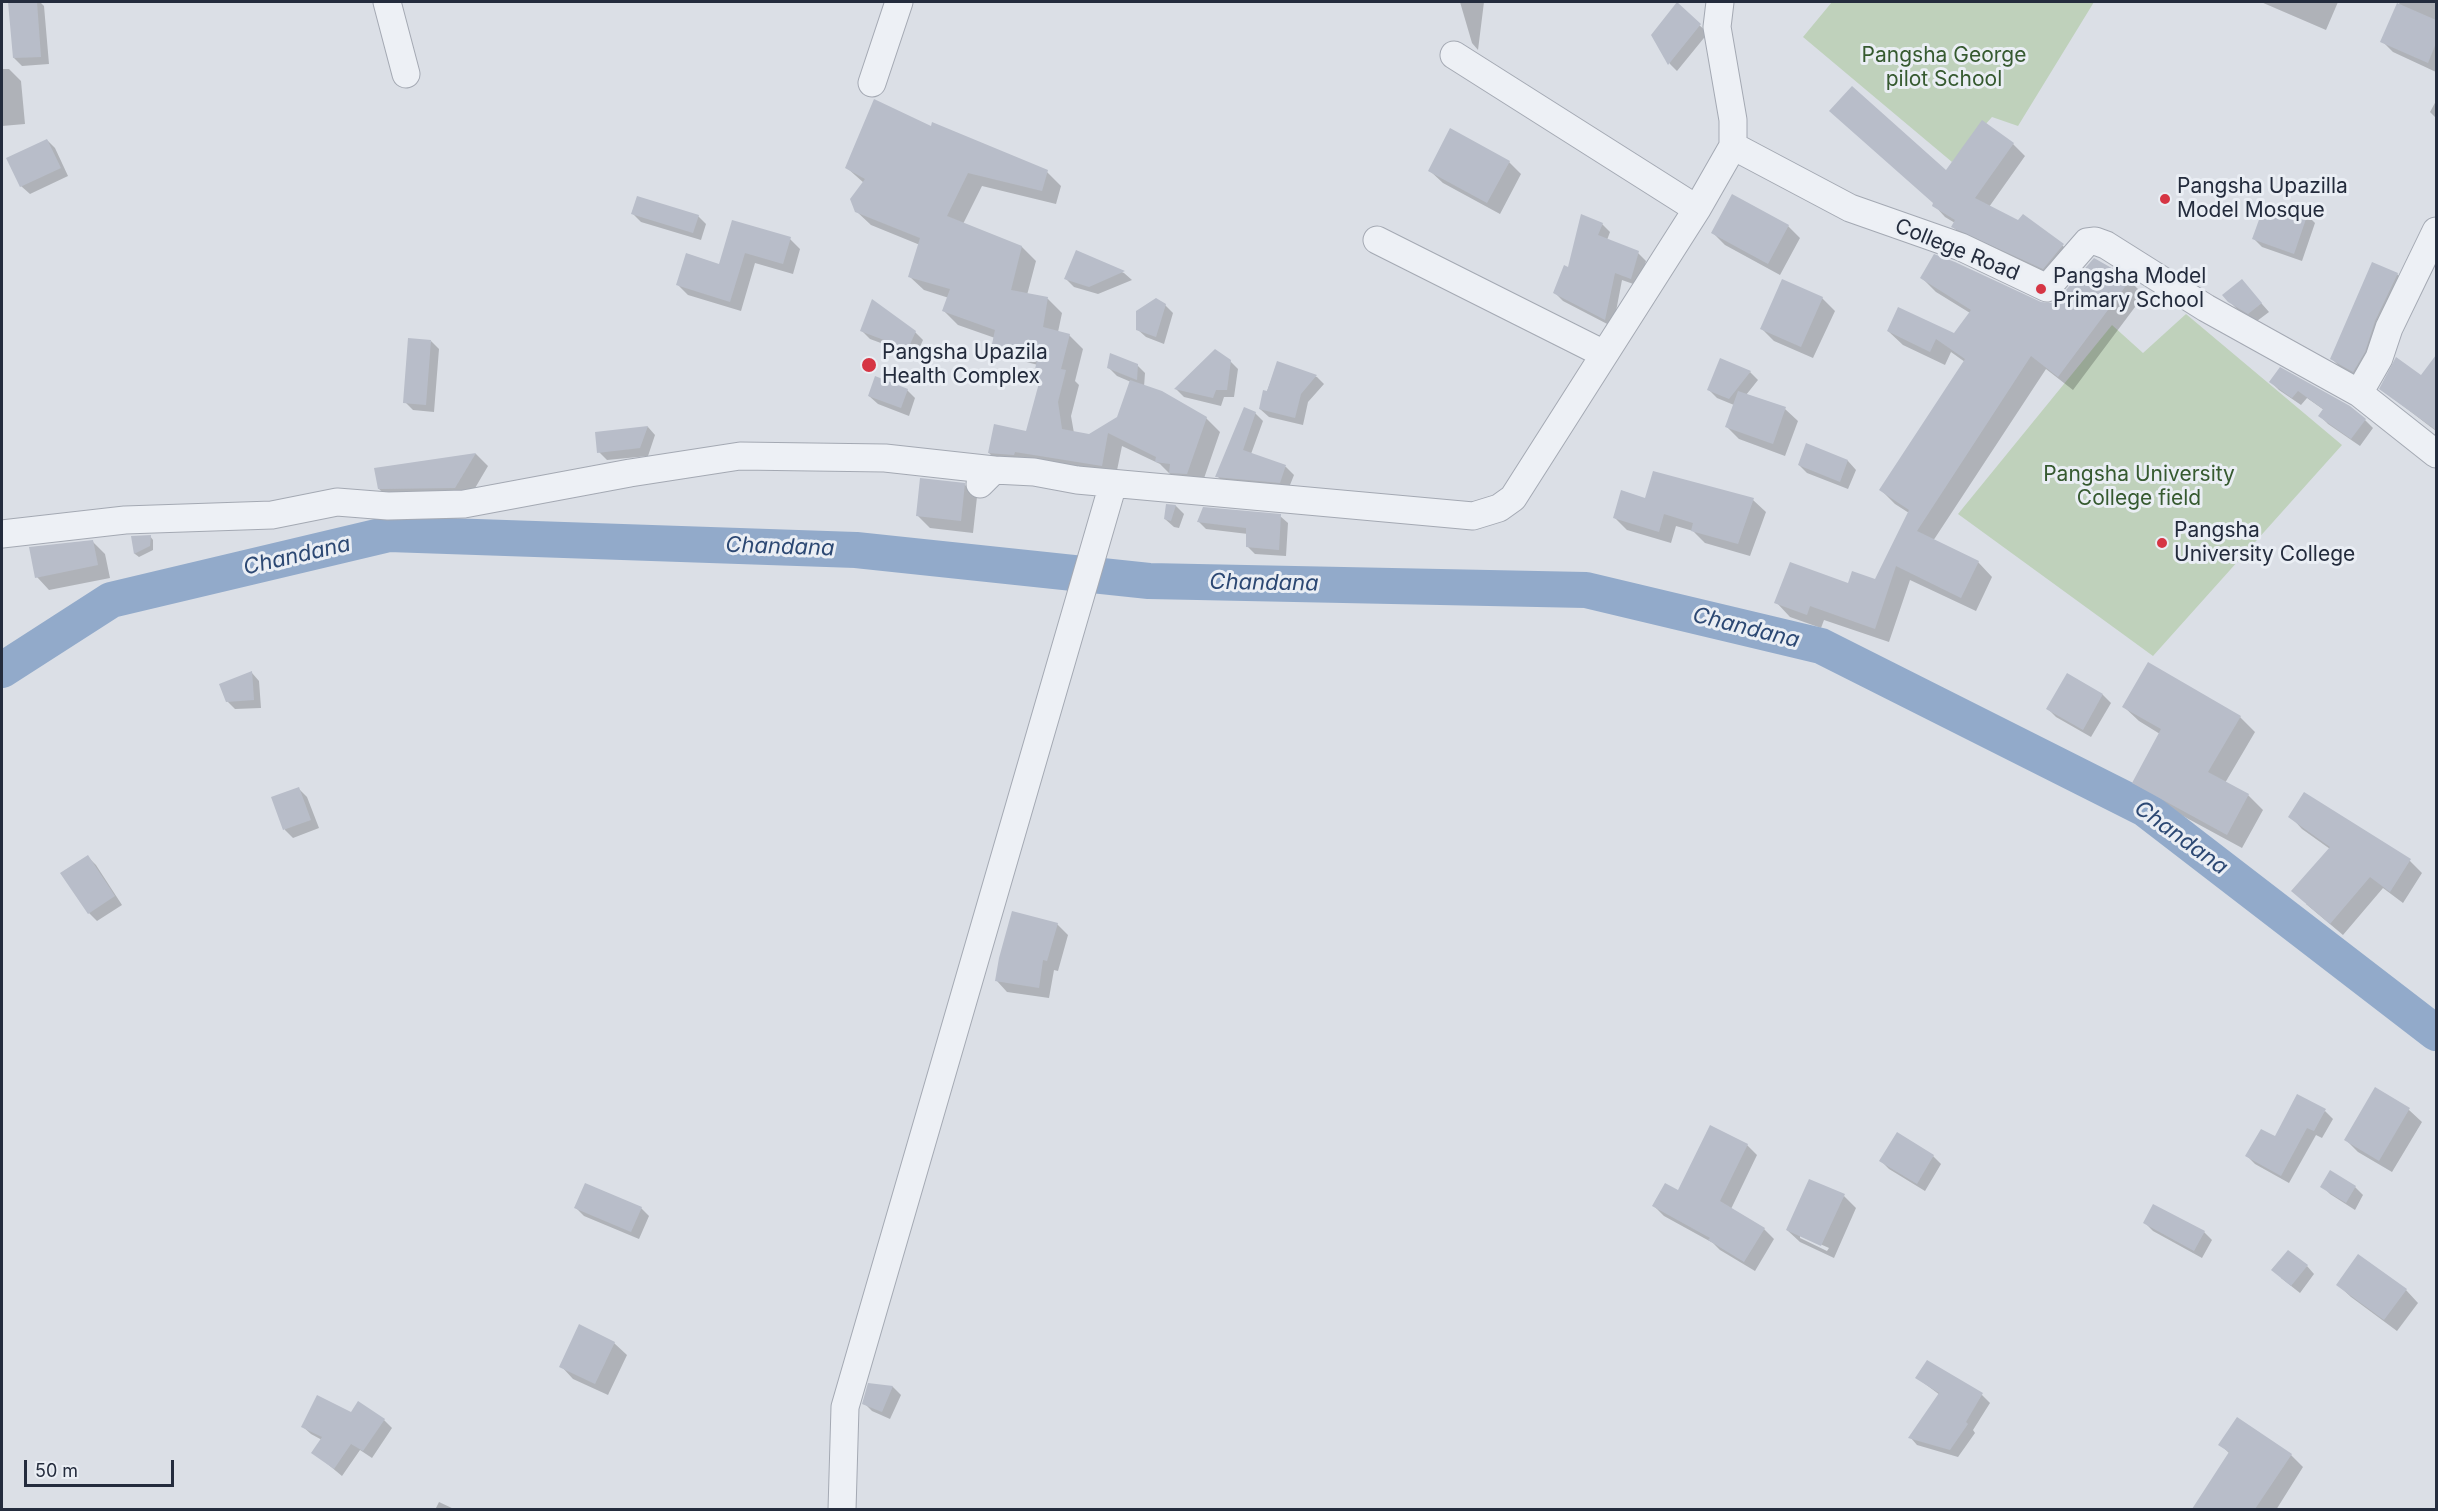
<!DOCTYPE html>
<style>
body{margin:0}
#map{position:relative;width:2438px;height:1511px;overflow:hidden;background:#dbdfe6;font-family:Inter,sans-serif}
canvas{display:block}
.frame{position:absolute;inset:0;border:3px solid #242c3d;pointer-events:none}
.scale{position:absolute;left:24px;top:1460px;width:150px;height:27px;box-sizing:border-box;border:3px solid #242c3d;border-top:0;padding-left:8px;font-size:18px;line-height:21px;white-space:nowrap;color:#242c3d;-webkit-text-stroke:4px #eaeef4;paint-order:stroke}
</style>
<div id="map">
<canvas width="2438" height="1511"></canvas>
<div class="frame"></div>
<div class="scale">50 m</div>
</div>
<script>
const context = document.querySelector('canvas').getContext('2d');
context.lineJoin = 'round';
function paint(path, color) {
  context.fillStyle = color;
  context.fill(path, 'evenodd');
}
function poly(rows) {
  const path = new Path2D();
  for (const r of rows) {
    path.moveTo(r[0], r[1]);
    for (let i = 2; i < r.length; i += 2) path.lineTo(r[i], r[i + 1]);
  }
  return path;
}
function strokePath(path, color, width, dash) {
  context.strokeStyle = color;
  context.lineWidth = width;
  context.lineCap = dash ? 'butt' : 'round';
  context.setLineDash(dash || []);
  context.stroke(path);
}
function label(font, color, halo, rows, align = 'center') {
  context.font = font + ' Inter,sans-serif';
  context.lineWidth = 6;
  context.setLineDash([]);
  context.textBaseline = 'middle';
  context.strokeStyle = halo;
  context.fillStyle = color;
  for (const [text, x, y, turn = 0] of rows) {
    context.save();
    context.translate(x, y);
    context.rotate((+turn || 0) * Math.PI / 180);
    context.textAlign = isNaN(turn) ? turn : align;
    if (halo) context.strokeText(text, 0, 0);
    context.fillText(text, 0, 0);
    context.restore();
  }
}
const green = poly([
 [1832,2,2094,2,2018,126,1992,117,1952,162,1803,37],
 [2186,314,2342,445,2153,656,1958,514,2112,325,2143,353]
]);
const shadow = poly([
 [10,2,40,2,44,6,49,64,22,66,14,58],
 [1460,2,1484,2,1478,50,1472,43],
 [2261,2,2338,2,2326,30],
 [2400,2,2436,2,2436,72,2393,52,2382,41],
 [1677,5,1708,33,1677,71,1670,64,1653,35],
 [2,69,9,69,21,81,25,124,2,126],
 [2436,101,2436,118,2430,112],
 [1982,122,2013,144,2025,156,1989,207,2019,222,2023,216,2063,246,2075,257,2055,279,1965,238,1953,227,1955,223,1945,217,1934,205,1947,172],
 [932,128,1047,172,1061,186,1056,204,982,186,963,224,1022,247,1036,261,1027,295,1048,299,1062,313,1058,332,1069,335,1083,349,1075,381,1079,385,1071,416,1074,433,1089,436,1118,418,1131,382,1117,376,1109,368,1137,365,1145,373,1144,387,1206,418,1220,432,1201,487,1171,475,1160,464,1122,446,1115,480,1003,467,989,453,1027,433,1039,387,1034,381,1038,365,1007,357,993,344,995,338,958,325,944,311,949,298,924,290,910,277,920,245,871,225,856,211,864,183,847,168],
 [47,140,55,148,68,176,30,194,21,186],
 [1509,162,1521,174,1500,214,1443,183,1430,171],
 [633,214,698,216,706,224,701,240,641,222],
 [2307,215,2315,223,2302,261,2262,247,2254,239,2269,222],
 [733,222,790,239,800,249,793,274,755,263,741,311,688,295,678,285,720,265],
 [1602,224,1610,232,1607,240,1638,253,1646,261,1639,286,1622,280,1613,327,1563,301,1555,293],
 [1788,226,1800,238,1780,275,1725,245,1713,233],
 [1077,252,1124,273,1132,280,1098,294,1074,287,1066,279],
 [2095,259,2130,281,2144,295,2073,390,2046,369,1933,541,1978,562,1992,577,1976,611,1910,580,1889,642,1824,620,1821,628,1790,617,1776,602,1876,580,1909,513,1895,504,1881,490,1965,362,1951,352,1945,365,1903,345,1888,331,1955,335,1970,313,1936,292,1922,278,2051,305,2060,299],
 [2397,274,2408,285,2364,381,2342,369,2332,359],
 [2242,281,2269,312,2257,321,2238,310,2229,301],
 [1822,298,1835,311,1813,358,1774,341,1762,329],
 [1165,305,1173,313,1164,344,1146,337,1137,329],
 [862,331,915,332,923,340,916,356,870,339],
 [431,341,439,349,434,412,413,410,405,402],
 [2436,357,2436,431,2381,389,2422,377],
 [1230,361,1238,369,1234,397,1224,397,1221,406,1184,397,1176,389],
 [1278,363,1317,377,1324,384,1308,402,1303,425,1269,417,1260,409],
 [2280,369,2365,420,2373,428,2360,446,2328,424,2320,416,2324,410,2307,398,2301,405,2279,390,2271,382],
 [1750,372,1758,380,1746,395,1785,409,1798,421,1785,456,1739,439,1727,427,1734,405,1717,398,1709,390],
 [907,390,915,398,909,416,878,404,869,396],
 [1255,413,1263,421,1251,454,1286,467,1294,475,1288,490,1225,484,1217,476],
 [648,427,655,435,648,456,607,460,599,452,596,434],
 [1807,445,1848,461,1856,470,1848,489,1807,473,1799,465],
 [476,454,488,466,468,500,392,501,379,489,376,469],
 [964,484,977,497,973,533,930,528,918,516],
 [1753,500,1766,512,1750,556,1705,543,1693,531,1676,526,1671,543,1627,530,1615,518],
 [1167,506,1176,506,1184,514,1179,528,1174,527,1165,519],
 [1280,516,1288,523,1286,556,1255,554,1248,547,1248,534,1206,529,1198,521],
 [150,536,153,540,153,550,139,557,135,554,133,537],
 [92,541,105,554,110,578,49,590,37,577],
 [252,673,259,681,261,708,235,709,227,701],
 [2067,675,2103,695,2111,703,2091,737,2056,717,2048,709],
 [2124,707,2240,717,2255,732,2225,783,2248,795,2263,810,2242,848,2148,797,2134,782,2160,734,2139,721],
 [299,789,307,797,319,828,293,838,285,830,273,798],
 [2305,794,2410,861,2422,873,2403,903,2383,888,2343,935,2306,904,2330,849,2302,829,2290,816],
 [88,857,96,865,122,905,97,921,89,913],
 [1057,924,1068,935,1058,971,1054,970,1049,998,1007,992,997,981],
 [2375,1090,2409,1110,2422,1122,2392,1172,2358,1152,2346,1140],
 [2325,1111,2333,1119,2322,1138,2316,1135,2289,1183,2255,1164,2247,1156],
 [1747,1145,1757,1155,1731,1209,1764,1229,1774,1239,1755,1271,1720,1250,1713,1243,1664,1216,1654,1206,1679,1192],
 [1933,1156,1941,1164,1925,1191,1889,1169,1881,1161],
 [2331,1172,2355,1187,2363,1195,2355,1210,2330,1194,2322,1186],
 [1844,1196,1856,1208,1834,1258,1800,1242,1787,1230],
 [1800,1235,1829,1248,1827,1251,1800,1238],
 [576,1208,641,1208,649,1216,639,1239,584,1216],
 [2145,1223,2204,1232,2212,1240,2202,1258,2153,1231],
 [2307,1266,2314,1274,2300,1293,2281,1278],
 [2338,1285,2406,1290,2418,1303,2397,1331,2351,1297],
 [614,1343,627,1355,608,1395,573,1379,561,1366],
 [1917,1378,1982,1395,1990,1403,1973,1430,1975,1433,1958,1457,1917,1445,1910,1437,1940,1395],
 [869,1385,893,1387,901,1395,890,1419,872,1411,864,1403],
 [351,1414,384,1420,392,1428,372,1458,360,1450,342,1476,313,1452,322,1440,311,1434,302,1426],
 [2220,1444,2291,1455,2303,1467,2276,1510,2194,1510,2230,1454],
 [439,1502,456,1510,435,1510]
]);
const river = poly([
 [2,670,111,600,389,534,856,550,1149,581,1586,590,1821,646,2145,809,2436,1033]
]);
const building = poly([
 [8,2,37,2,41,57,13,58],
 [1677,2,1701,24,1668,65,1651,35],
 [2397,3,2436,20,2436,43,2428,63,2380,42],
 [1852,86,1946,170,1982,120,2014,143,1975,198,2018,220,2023,214,2064,244,2043,269,1951,227,1955,220,1932,206,1933,203,1829,111],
 [874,99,931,126,932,122,1048,170,1042,191,968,173,947,216,1022,246,1011,290,1048,297,1043,327,1070,334,1061,369,1066,370,1058,402,1062,429,1089,434,1117,417,1130,380,1162,391,1207,417,1187,474,1169,473,1170,464,1155,462,1156,457,1108,433,1102,466,1015,452,1014,455,988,453,994,424,1026,431,1039,383,1032,382,1038,356,992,344,995,330,942,311,950,289,908,277,920,238,855,212,850,199,865,179,845,168],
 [1450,128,1510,161,1487,203,1428,171],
 [47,139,61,168,20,187,6,158],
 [1732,194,1789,225,1768,264,1711,233],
 [637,196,699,215,693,233,631,214],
 [2272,204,2308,213,2294,254,2252,239,2260,217,2268,220],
 [1581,214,1603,223,1598,235,1639,251,1631,279,1615,273,1605,320,1553,293,1564,265,1568,267],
 [732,220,791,237,783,264,745,253,730,302,676,285,686,253,719,264],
 [1076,250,1125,271,1089,287,1064,279],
 [1934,254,1955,262,2041,302,2051,303,2059,298,2094,258,2131,279,2058,377,2031,356,1917,531,1979,561,1961,598,1896,566,1875,629,1810,606,1807,615,1774,603,1790,562,1848,583,1852,571,1875,579,1909,510,1879,490,1965,359,1936,339,1930,352,1887,331,1898,307,1954,333,1971,310,1920,278],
 [2372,262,2398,273,2375,321,2365,352,2353,372,2330,359],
 [1782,279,1823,297,1801,347,1760,329],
 [2242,279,2262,303,2248,314,2228,302,2222,295],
 [1156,298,1166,304,1156,337,1136,330,1136,311],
 [872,299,916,331,908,349,860,331],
 [408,338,431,340,426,405,403,403],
 [1215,349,1231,360,1227,390,1216,390,1213,398,1174,389],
 [1110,353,1138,364,1137,380,1107,368],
 [2436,355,2436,430,2379,389,2396,357,2421,375],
 [1720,358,1751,371,1729,399,1707,390],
 [1277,361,1317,375,1301,394,1295,418,1259,409,1263,390,1267,391],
 [2280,367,2350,406,2366,419,2351,439,2318,416,2323,409,2298,391,2292,398,2269,382],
 [875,376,908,389,901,408,868,396],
 [1738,391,1786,407,1773,444,1725,427],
 [1244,407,1256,412,1243,450,1286,465,1280,483,1215,477],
 [648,426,640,448,597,453,595,432],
 [1806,443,1848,460,1840,482,1798,465],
 [476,453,455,488,378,489,374,468],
 [1653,471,1754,498,1738,544,1691,531,1693,523,1664,514,1659,532,1613,518,1621,490,1645,498],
 [920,478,965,483,961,521,916,516],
 [1166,504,1176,505,1171,521,1164,519],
 [1203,507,1281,514,1279,550,1246,547,1246,528,1197,522],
 [151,535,150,546,134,554,131,536],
 [93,540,98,565,35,578,29,547],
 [2148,662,2241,716,2208,772,2249,794,2227,835,2132,783,2161,729,2122,707],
 [252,671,254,700,226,702,219,684],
 [2067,673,2103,694,2083,730,2046,709],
 [299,787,311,820,283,830,271,797],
 [2304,792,2411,859,2390,892,2370,877,2330,924,2291,891,2330,847,2288,817],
 [88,855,115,896,88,914,60,873],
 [1012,911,1058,923,1047,961,1043,960,1039,988,995,981,999,958],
 [2375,1087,2410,1108,2379,1161,2344,1140],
 [2297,1094,2326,1109,2314,1131,2307,1128,2281,1176,2245,1156,2261,1129,2275,1136],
 [1710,1125,1748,1144,1720,1201,1765,1228,1744,1262,1708,1240,1710,1238,1652,1206,1665,1183,1678,1190],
 [1897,1132,1934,1155,1917,1184,1879,1161],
 [2330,1170,2356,1186,2346,1203,2320,1187],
 [1809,1179,1845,1194,1821,1246,1786,1230],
 [585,1183,642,1207,631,1232,574,1208],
 [2153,1204,2205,1231,2194,1251,2143,1223],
 [2288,1250,2308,1265,2291,1286,2271,1270],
 [2358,1254,2407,1289,2384,1320,2336,1285],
 [579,1324,615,1342,595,1384,559,1367],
 [1927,1360,1983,1393,1966,1422,1968,1424,1950,1450,1908,1438,1939,1393,1915,1378],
 [868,1383,893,1386,882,1412,862,1404],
 [317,1395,351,1412,358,1401,385,1419,363,1451,351,1444,334,1469,311,1453,322,1437,301,1427],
 [2237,1417,2292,1454,2255,1509,2192,1509,2229,1452,2218,1445]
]);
const minor = poly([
 [387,2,406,74],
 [1454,55,1697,209],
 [872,83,899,2],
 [1733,146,1850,208,1961,247,2047,288,2087,242,2095,241,2106,245,2206,308,2359,393,2436,454],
 [1377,240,1604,354],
 [2359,393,2379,358,2389,328,2436,231],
 [980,484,994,470,1034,472,1077,480,1473,516,1499,508,1513,498,1697,209,1733,146,1733,120,1717,27,1720,2],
 [2,534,125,520,272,515,337,502,388,506,464,504,630,473,740,456,885,458,994,470],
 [842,1510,845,1407,1113,484]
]);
const markers = [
 [2165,199,6,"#d63544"],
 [2041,289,6,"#d63544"],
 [869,365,8,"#d63544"],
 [2162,543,6,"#d63544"]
];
const parkNames = [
 ["Pangsha George",1944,56],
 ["pilot School",1944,80],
 ["Pangsha University",2139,475],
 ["College field",2139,499]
];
const poiNames = [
 ["Pangsha Upazilla",2177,187],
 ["Model Mosque",2177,211],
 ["Pangsha Model",2053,277],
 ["Primary School",2053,301],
 ["Pangsha Upazila",882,353],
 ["Health Complex",882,377],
 ["Pangsha",2174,531],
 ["University College",2174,555]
];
const streetNames = [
 ["College Road",1957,250,22]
];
const waterNames = [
 ["Chandana",780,547,2],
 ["Chandana",297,556,-13],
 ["Chandana",1264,583,1],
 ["Chandana",1746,628,14],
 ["Chandana",2181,838,36]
];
paint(green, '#bfd1bb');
paint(shadow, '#0003');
strokePath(river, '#92aaca', 36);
paint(building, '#b8bdc9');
strokePath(minor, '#a4a9b3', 29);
strokePath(minor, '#edf0f5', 27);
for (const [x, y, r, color] of markers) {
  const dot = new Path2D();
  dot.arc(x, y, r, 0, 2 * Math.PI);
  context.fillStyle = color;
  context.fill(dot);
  strokePath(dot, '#eaeef4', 2);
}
label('21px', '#365a30', '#eaeef4', parkNames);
label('21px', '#242c3d', '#eaeef4', poiNames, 'left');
label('21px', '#242c3d', '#eaeef4', streetNames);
label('italic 22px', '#2c4873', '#eaeef4', waterNames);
</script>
